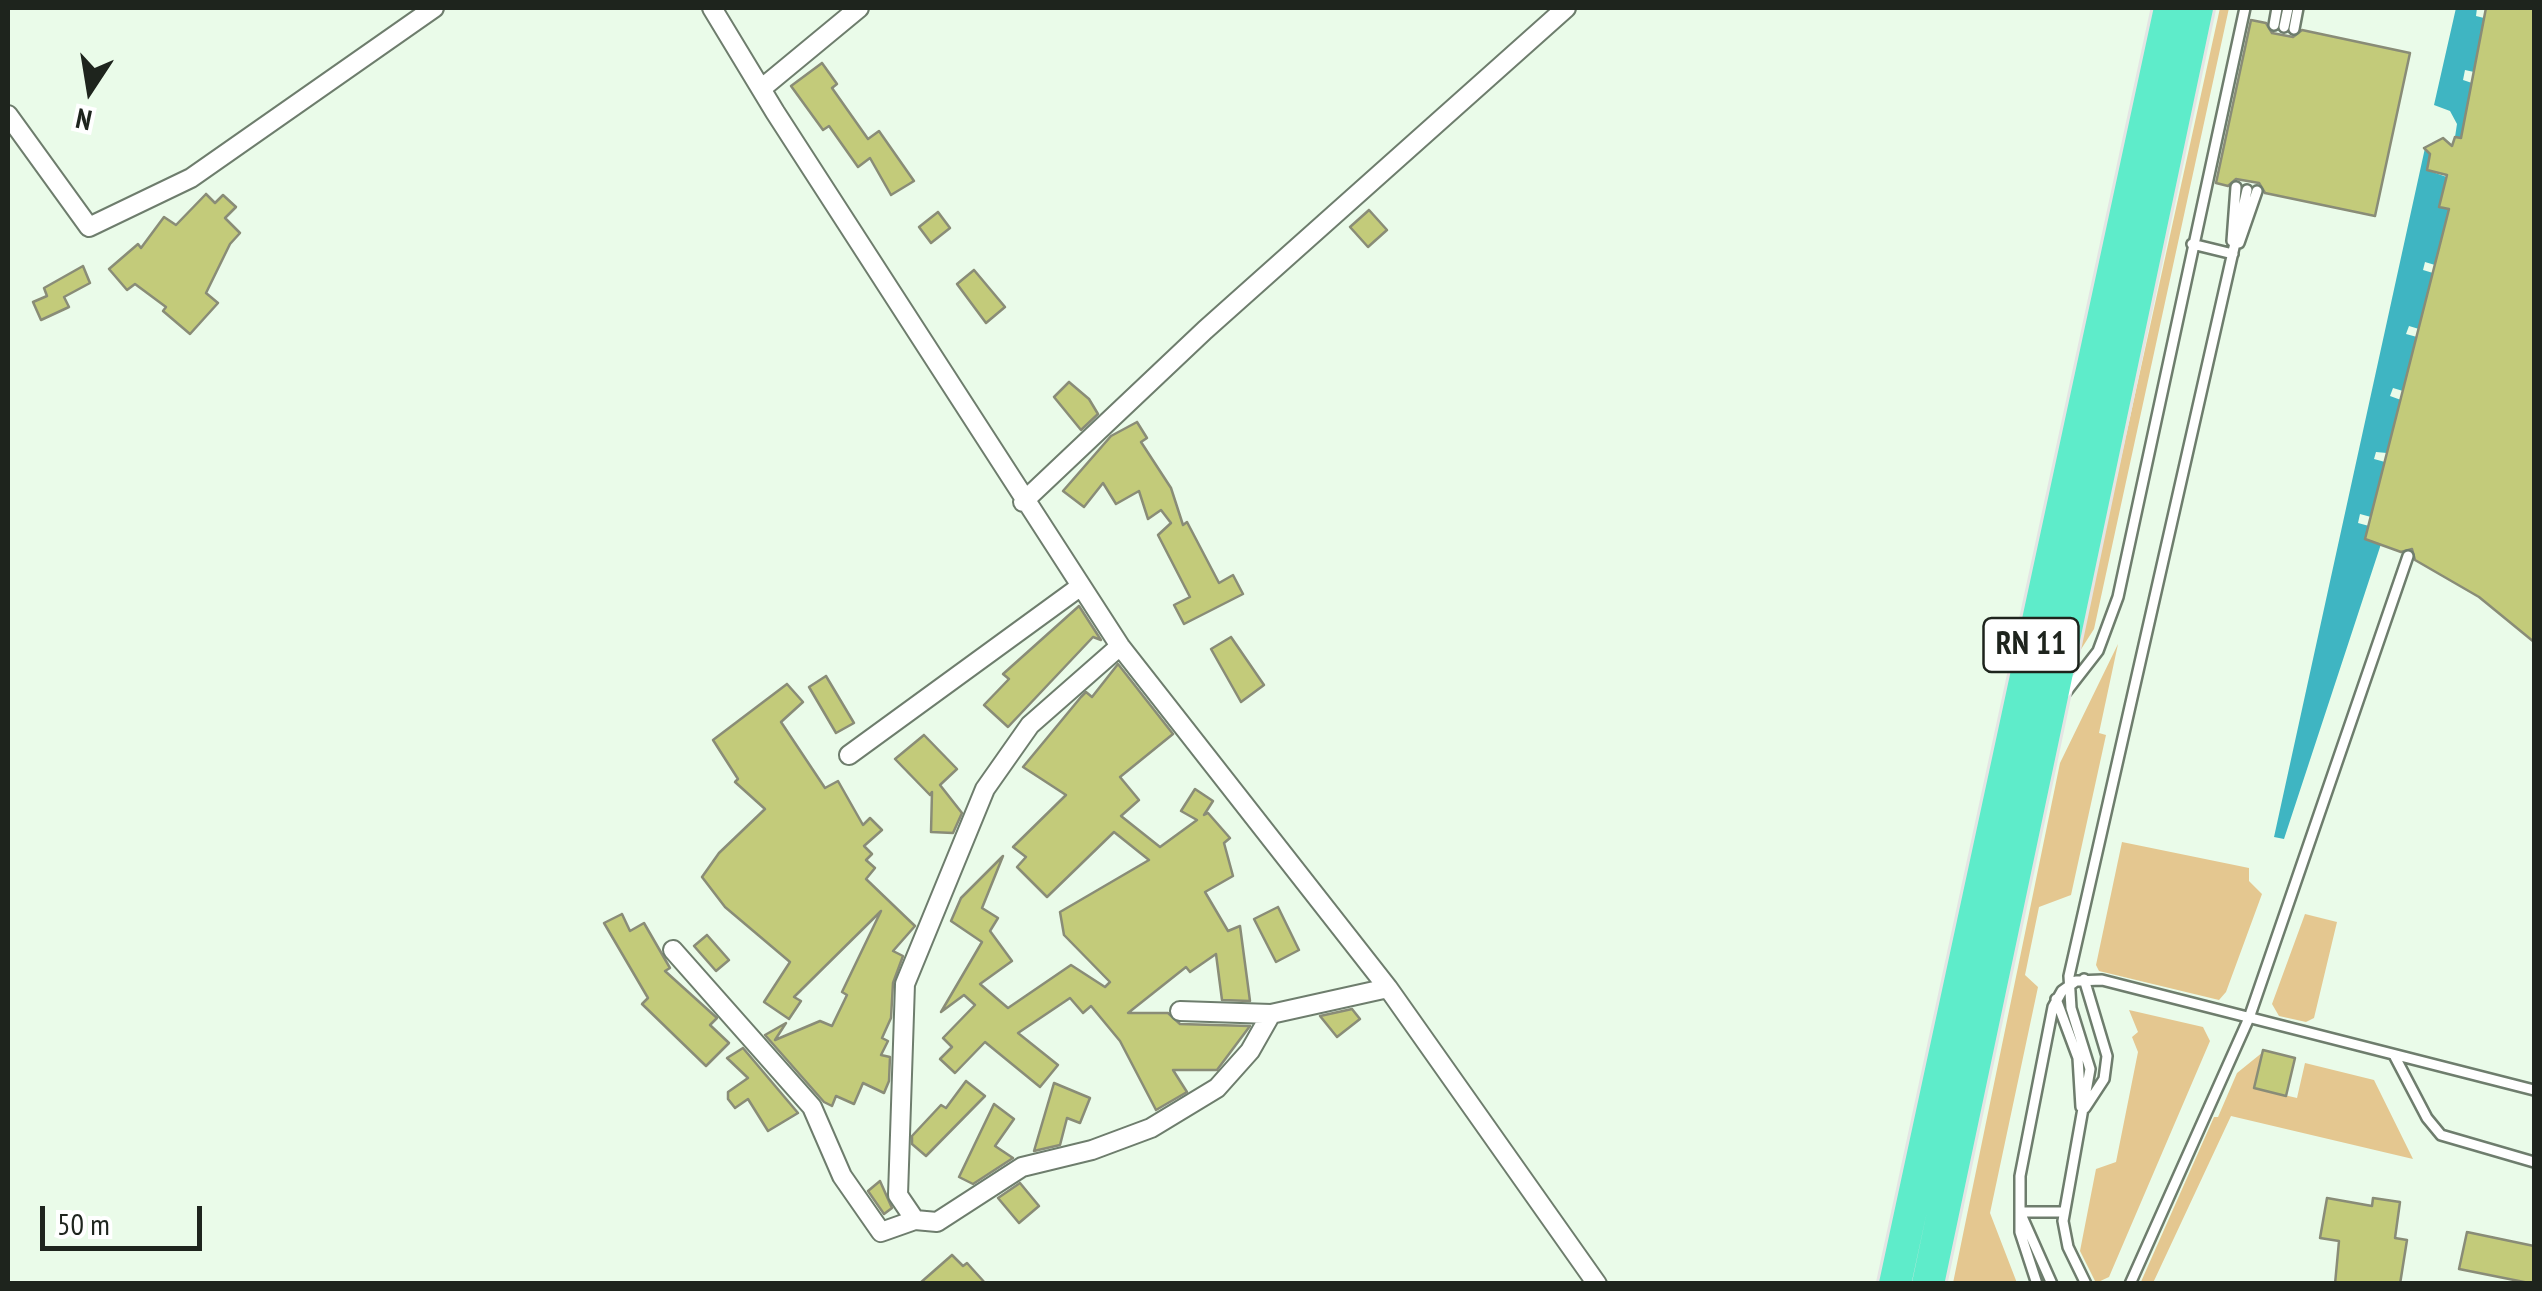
<!DOCTYPE html>
<style>
body{margin:0}
#map{position:relative;width:2542px;height:1291px;overflow:hidden;background:#eafbe9;font-family:"PT Sans Narrow",sans-serif}
canvas{display:block}
.frame{position:absolute;inset:0;border:10px solid #1e241d;pointer-events:none}
.north{position:absolute;left:40px;top:40px;width:100px;height:100px;-webkit-text-stroke:8px #fff;paint-order:stroke;rotate:192deg;font-size:28px;font-weight:700;line-height:40px;text-align:center;color:#1e241d}
.north::after{content:'';display:block;margin:auto;width:35px;height:45px;background:#1e241d;clip-path:polygon(50% 0,100% 100%,50% 72%,0 100%)}
.scale{position:absolute;left:40px;top:1206px;width:162px;height:45px;box-sizing:border-box;border:5px solid #1e241d;border-top:0;padding-left:12px;font-size:30px;line-height:35px;white-space:nowrap;color:#1e241d;-webkit-text-stroke:8px #fff;paint-order:stroke}
</style>
<div id="map">
<canvas width="2542" height="1291"></canvas>
<div class="frame"></div>
<div class="north">N</div>
<div class="scale">50 m</div>
</div>
<script>
const context = document.querySelector('canvas').getContext('2d');
context.lineJoin = 'round';
function paint(path, color) {
  context.fillStyle = color;
  context.fill(path, 'evenodd');
}
function poly(rows) {
  const path = new Path2D();
  for (const r of rows) {
    path.moveTo(r[0], r[1]);
    for (let i = 2; i < r.length; i += 2) path.lineTo(r[i], r[i + 1]);
  }
  return path;
}
function strokePath(path, color, width, dash) {
  context.strokeStyle = color;
  context.lineWidth = width;
  context.lineCap = dash ? 'butt' : 'round';
  context.setLineDash(dash || []);
  context.stroke(path);
}
function label(font, color, halo, rows, align = 'center') {
  context.font = font + ' "PT Sans Narrow",sans-serif';
  context.lineWidth = 8;
  context.setLineDash([]);
  context.textBaseline = 'middle';
  context.strokeStyle = halo;
  context.fillStyle = color;
  for (const [text, x, y, turn = 0] of rows) {
    context.save();
    context.translate(x, y);
    context.rotate((+turn || 0) * Math.PI / 180);
    context.textAlign = isNaN(turn) ? turn : align;
    if (halo) context.strokeText(text, 0, 0);
    context.fillText(text, 0, 0);
    context.restore();
  }
}
const green = poly([
 [2220,8,2229,8,2094,629,2078,654],
 [2118,644,2099,733,2106,735,2071,895,2039,907,2025,975,2038,987,1990,1213,2017,1283,1953,1283,2060,763],
 [2122,842,2249,868,2249,881,2262,894,2226,992,2219,1000,2099,971,2096,965],
 [2305,914,2337,922,2314,1018,2306,1022,2279,1016,2272,1004],
 [2129,1010,2203,1027,2210,1041,2109,1277,2096,1283,2080,1251,2096,1169,2116,1162,2138,1052,2132,1037,2138,1032],
 [2263,1052,2254,1088,2297,1098,2305,1063,2374,1080,2413,1159,2231,1116,2153,1283,2140,1284,2214,1117,2218,1117,2237,1073]
]);
const water = poly([
 [2456,8,2486,8,2477,8,2476,16,2484,18,2474,72,2465,70,2463,80,2472,83,2461,138,2455,137,2457,124,2450,111,2434,105],
 [2425,148,2431,150,2427,170,2455,180,2440,207,2449,209,2435,265,2425,262,2423,270,2433,273,2419,329,2409,326,2406,334,2417,337,2403,391,2393,388,2390,396,2401,400,2387,453,2376,452,2374,459,2385,462,2371,517,2360,514,2358,523,2369,526,2381,544,2284,839,2274,837]
]);
const building = poly([
 [2486,8,2534,8,2534,642,2479,597,2415,560,2412,549,2401,552,2365,539,2449,209,2439,207,2447,175,2427,170,2430,154,2424,148,2443,138,2452,146,2455,137,2461,138,2486,8],
 [2251,20,2266,23,2272,33,2293,37,2302,30,2410,53,2375,216,2265,193,2259,183,2236,179,2228,186,2216,183,2251,20],
 [822,63,837,84,832,88,868,139,879,131,914,181,891,195,870,158,858,167,829,126,823,130,791,86,822,63],
 [206,194,215,203,223,195,236,207,225,218,240,233,230,244,206,293,218,303,190,334,163,311,166,307,135,284,127,290,109,269,138,244,141,248,164,217,176,225,206,194],
 [1369,210,1387,230,1368,247,1350,227,1369,210],
 [938,212,950,228,931,243,919,227,938,212],
 [83,266,90,283,64,297,69,307,41,320,33,302,47,296,44,288,83,266],
 [974,270,1005,307,986,323,957,284,974,270],
 [1069,382,1089,399,1098,414,1081,430,1054,397,1069,382],
 [1137,422,1147,438,1141,442,1171,488,1183,525,1187,522,1219,583,1233,575,1243,594,1184,624,1174,605,1190,597,1158,535,1171,523,1161,510,1148,519,1139,491,1116,504,1103,483,1084,507,1063,491,1111,436,1137,422],
 [1079,606,1101,640,1093,637,1008,727,984,705,1009,679,1003,674,1079,606],
 [1231,637,1264,685,1241,702,1211,649,1231,637],
 [1118,664,1173,734,1120,777,1139,800,1121,816,1160,847,1197,820,1181,811,1195,789,1213,801,1204,815,1208,813,1230,838,1224,843,1233,876,1205,892,1228,931,1240,926,1250,1001,1222,1000,1216,954,1190,972,1186,967,1128,1013,1168,1013,1180,1024,1250,1026,1217,1070,1173,1070,1187,1092,1156,1110,1120,1041,1091,1006,1083,1013,1070,998,1018,1033,1058,1065,1040,1087,985,1042,955,1073,940,1059,952,1047,943,1038,975,1005,964,995,941,1012,982,942,951,921,961,898,1003,856,982,908,998,918,990,931,1012,961,980,984,1008,1008,1071,965,1105,987,1110,982,1064,935,1060,912,1149,860,1114,832,1047,897,1017,867,1026,857,1013,847,1066,795,1023,767,1081,697,1086,692,1092,697,1118,664],
 [826,676,854,723,836,733,809,687,826,676],
 [787,684,803,702,781,722,825,788,838,781,863,825,870,818,882,830,864,846,872,854,866,860,875,868,866,879,915,926,893,951,903,956,893,983,891,1018,882,1038,888,1041,881,1055,890,1057,889,1081,884,1093,863,1083,854,1104,836,1096,832,1106,824,1102,765,1035,786,1023,775,1040,820,1021,832,1026,847,995,842,992,881,911,794,997,801,1001,789,1019,764,1002,790,962,725,907,702,877,719,853,765,809,735,782,738,779,713,740,787,684],
 [924,735,957,769,940,785,962,813,953,833,931,832,932,792,930,795,895,759,924,735],
 [1278,907,1299,950,1276,962,1254,919,1278,907],
 [622,914,630,931,644,923,670,968,665,971,717,1018,710,1025,729,1043,706,1066,642,1004,648,998,604,923,622,914],
 [707,935,729,960,716,971,694,946,707,935],
 [1352,1009,1360,1019,1337,1037,1320,1016,1352,1009],
 [743,1048,798,1113,768,1131,748,1099,735,1108,728,1099,728,1092,748,1078,727,1058,743,1048],
 [2263,1050,2295,1058,2286,1096,2254,1088,2263,1050],
 [966,1081,985,1096,926,1156,912,1144,912,1136,941,1105,946,1108,966,1081],
 [1054,1083,1090,1098,1080,1123,1067,1118,1060,1145,1034,1151,1054,1083],
 [994,1104,1014,1119,995,1146,1013,1158,973,1184,959,1177,994,1104],
 [880,1181,892,1208,884,1214,868,1191,880,1181],
 [1020,1183,1039,1206,1019,1223,998,1198,1020,1183],
 [2327,1198,2372,1206,2373,1198,2400,1202,2395,1238,2407,1240,2400,1284,2335,1284,2339,1241,2320,1238,2327,1198],
 [2467,1232,2534,1246,2534,1284,2459,1269,2467,1232],
 [952,1255,963,1266,967,1263,986,1284,919,1284,952,1255]
]);
const lane = poly([
 [2274,25,2277,8],
 [2284,27,2288,8],
 [2294,29,2298,8],
 [2232,241,2236,187],
 [2239,243,2257,191],
 [2192,244,2233,254],
 [2063,696,2098,651,2118,597,2245,8],
 [2084,979,2107,1056,2104,1079,2085,1108],
 [2056,999,2078,1058,2081,1107],
 [2394,1055,2427,1118,2441,1135,2534,1162],
 [2020,1212,2052,1284],
 [2020,1212,2062,1212],
 [2037,1284,2020,1232,2020,1176,2053,1007,2062,991,2076,981,2102,980,2534,1090],
 [2086,1284,2068,1247,2063,1221,2090,1069,2071,1008,2069,976,2247,190],
 [2130,1284,2249,1018,2408,556]
]);
const street = poly([
 [712,8,775,112,1120,646,1388,988,1597,1284],
 [761,89,859,8],
 [8,115,89,227,191,178,434,8],
 [1023,502,1205,330,1566,8],
 [1120,646,1030,725,985,789,905,984,898,1195,915,1220,937,1222,1022,1167,1092,1150,1151,1128,1217,1088,1250,1051,1271,1014,1388,988],
 [849,755,1081,586],
 [673,950,812,1107,842,1176,881,1232,915,1220],
 [1180,1011,1271,1014]
]);
const highway = poly([
 [1895,1284,2170,8],
 [1928,1284,2197,8]
]);
const shields = [
 [2031,645,95]
];
const shieldNames = [
 ["RN 11",2031,645]
];
paint(green, '#e4c790');
paint(water, '#3fb5c2');
paint(building, '#c3cb7a');
strokePath(building, '#898c77', 2.5);
strokePath(lane, '#6e7d6d', 14);
strokePath(street, '#6e7d6d', 22);
strokePath(highway, '#e4e5e4', 38);
strokePath(lane, '#fff', 9);
strokePath(street, '#fff', 18);
strokePath(highway, '#5eecca', 32);
for (const [x, y, w] of shields) {
  const box = new Path2D();
  box.roundRect(x - w / 2, y - 27, w, 54, 8);
  context.fillStyle = '#fff';
  context.fill(box);
  strokePath(box, '#1e241d', 2.5);
}
label('bold 32px', '#1e241d', null, shieldNames);
</script>
